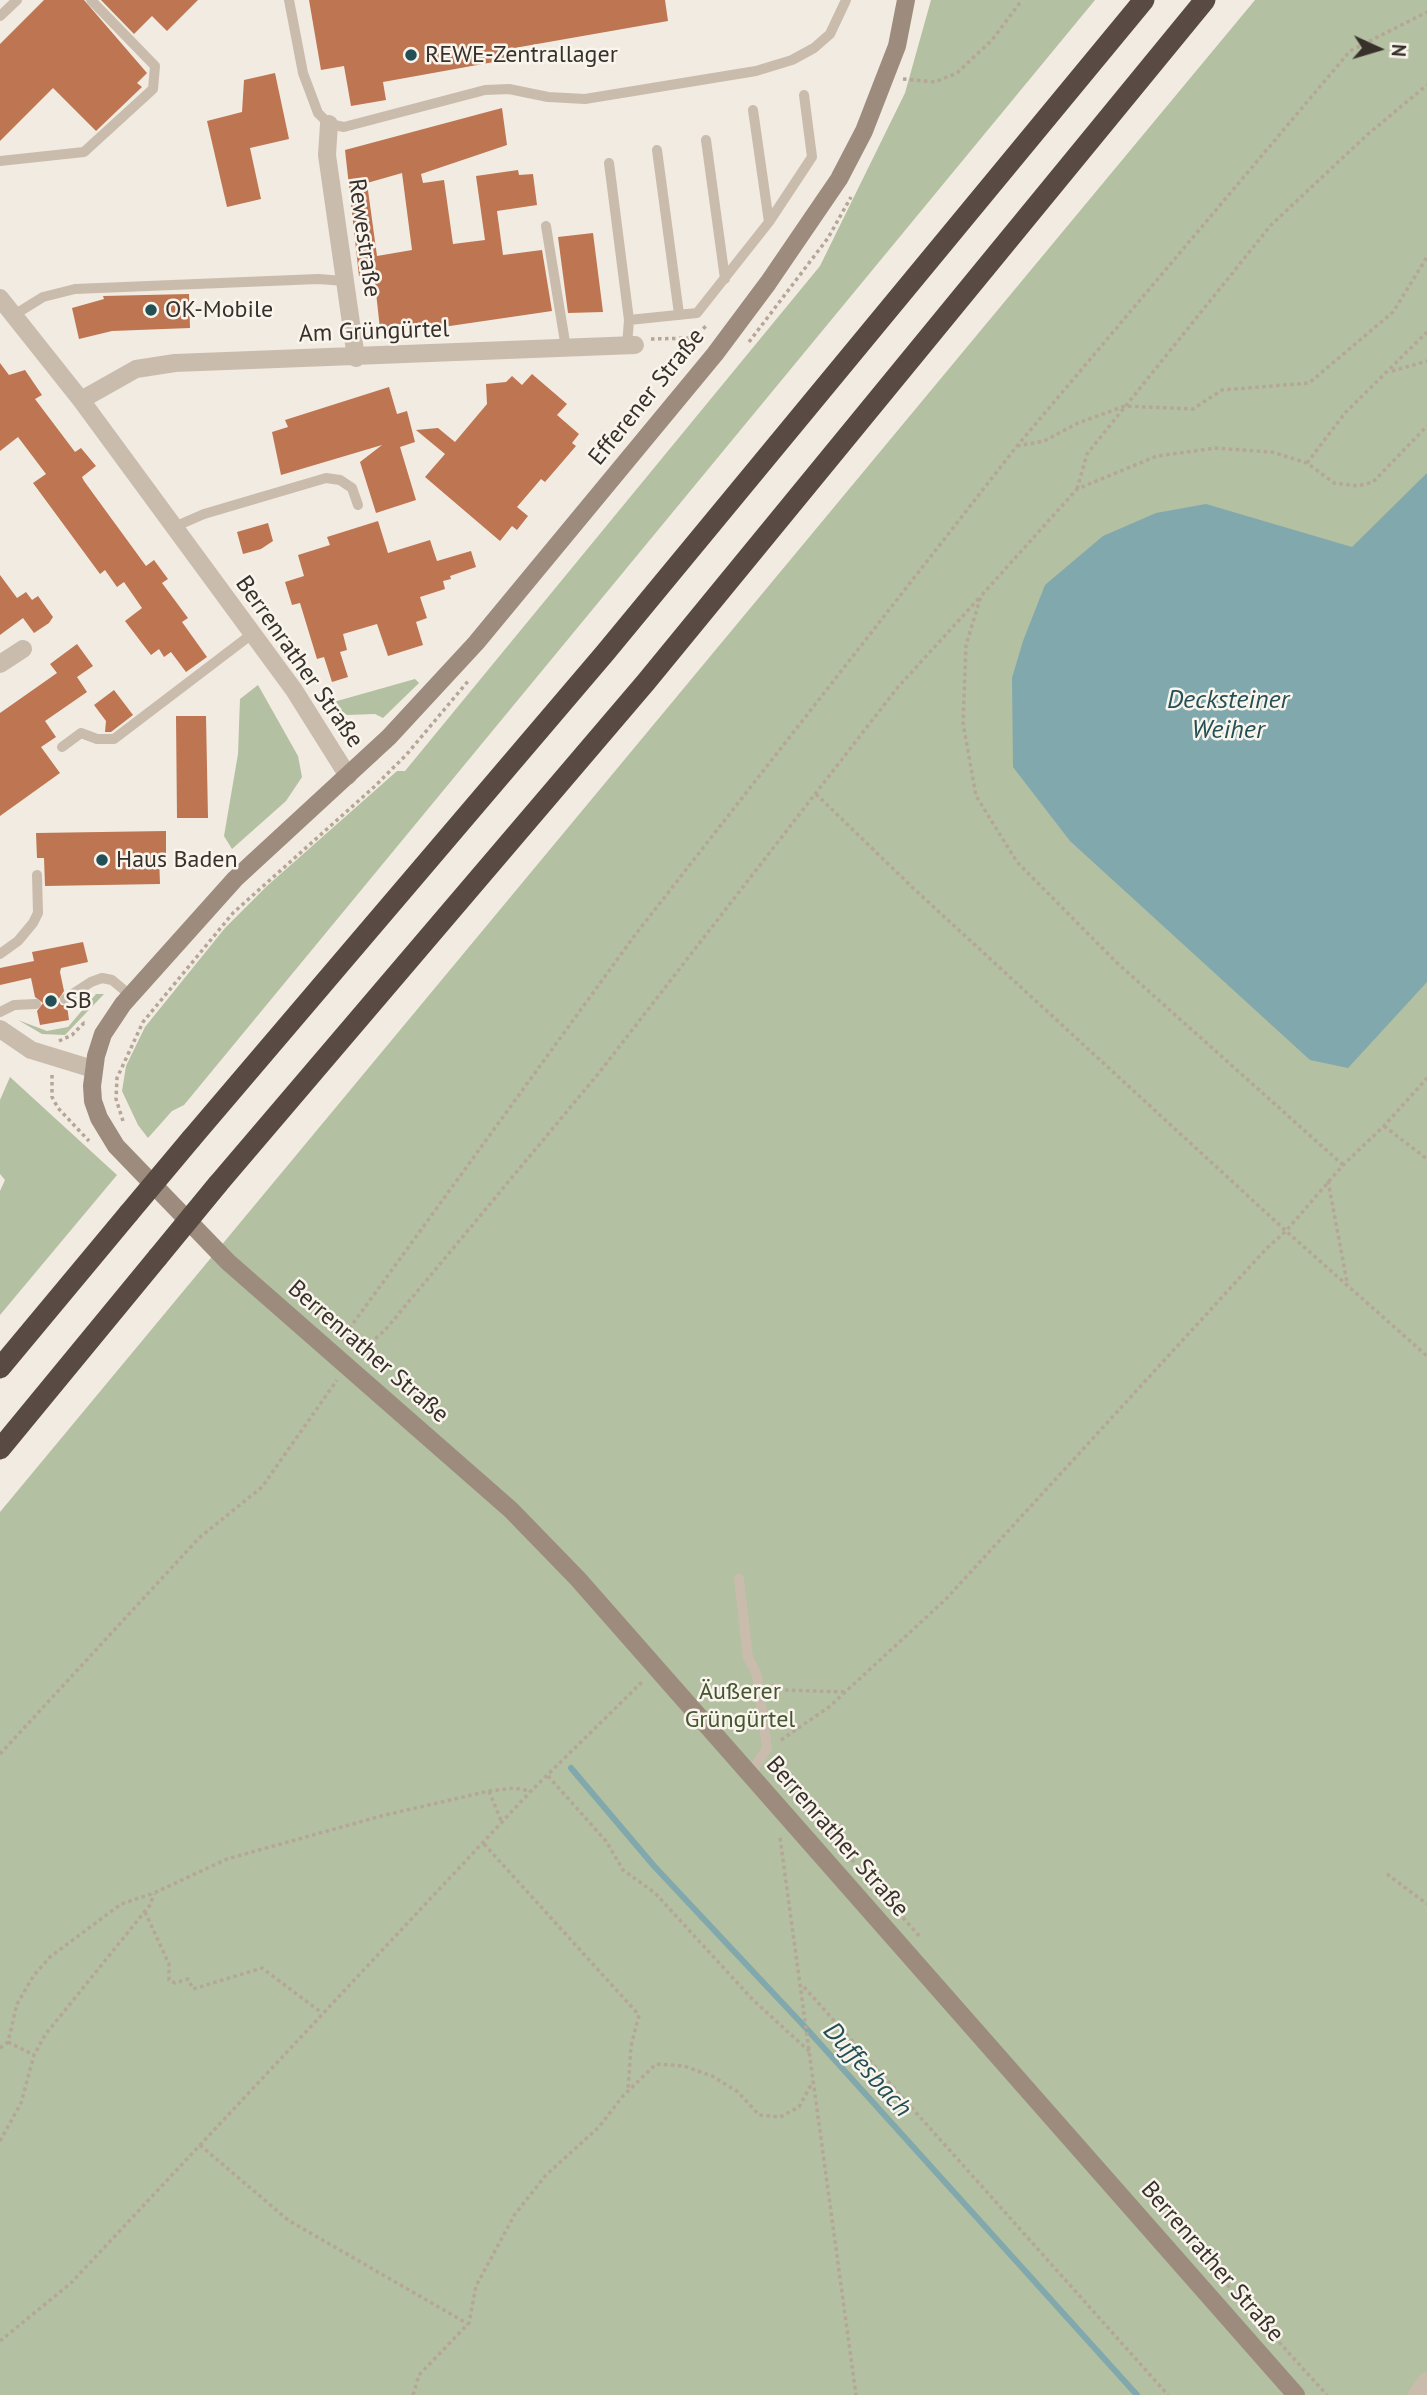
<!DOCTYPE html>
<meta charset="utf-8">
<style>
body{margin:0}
#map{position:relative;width:1427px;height:2395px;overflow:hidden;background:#f2ebe1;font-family:"PT Sans",sans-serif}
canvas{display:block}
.north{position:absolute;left:1343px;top:14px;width:70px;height:70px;-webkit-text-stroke:5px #f9f5ed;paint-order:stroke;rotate:94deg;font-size:19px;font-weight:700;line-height:28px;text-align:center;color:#38302b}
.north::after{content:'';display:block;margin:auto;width:24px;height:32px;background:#38302b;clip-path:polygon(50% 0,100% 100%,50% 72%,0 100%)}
</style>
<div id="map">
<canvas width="1427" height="2395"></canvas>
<div class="north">N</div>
</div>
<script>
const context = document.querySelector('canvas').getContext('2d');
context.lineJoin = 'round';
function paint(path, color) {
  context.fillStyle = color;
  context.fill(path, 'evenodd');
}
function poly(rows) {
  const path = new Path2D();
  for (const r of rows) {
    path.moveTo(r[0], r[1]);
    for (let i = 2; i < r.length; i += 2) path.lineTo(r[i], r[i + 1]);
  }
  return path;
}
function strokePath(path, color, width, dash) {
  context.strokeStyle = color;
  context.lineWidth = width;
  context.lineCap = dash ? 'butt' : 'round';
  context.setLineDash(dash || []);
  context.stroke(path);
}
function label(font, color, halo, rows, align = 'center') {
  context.font = font + ' "PT Sans",sans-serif';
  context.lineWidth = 5;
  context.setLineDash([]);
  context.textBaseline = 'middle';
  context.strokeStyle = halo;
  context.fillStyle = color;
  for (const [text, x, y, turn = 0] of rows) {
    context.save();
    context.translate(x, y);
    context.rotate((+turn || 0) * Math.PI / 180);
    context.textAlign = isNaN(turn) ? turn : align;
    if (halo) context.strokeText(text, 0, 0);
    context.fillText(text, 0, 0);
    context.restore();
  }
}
const green = poly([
 [931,0,1095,0,184,1105,172,1111,148,1138,138,1125,122,1091,126,1066,145,1027,225,928,267,886,397,771,405,771,820,266,905,93],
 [1255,0,1427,0,1427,2395,0,2395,0,1512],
 [415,679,419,683,383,718,375,714,347,715,330,703],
 [258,685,298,756,302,777,286,801,232,849,224,836,238,754,240,699],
 [96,994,104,994,65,1035,42,1034,18,1020,47,1031,68,1027],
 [10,1077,117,1175,0,1315,0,1191,5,1180,0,1174,0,1100]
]);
const water = poly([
 [1427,473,1427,982,1348,1068,1310,1060,1070,841,1013,767,1012,678,1023,641,1045,585,1103,536,1156,513,1206,504,1352,547]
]);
const stream = poly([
 [571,1768,654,1866,805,2027,1137,2395]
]);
const building = poly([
 [44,0,84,0,147,73,137,83,142,87,96,131,53,88,0,141,0,44],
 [101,0,198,0,167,31,152,16,134,34],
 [309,0,665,0,668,21,503,50,505,60,383,82,386,100,351,106,344,66,321,70],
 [275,73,289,139,250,148,261,199,227,207,207,121,242,112,244,80],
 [502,108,507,145,421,174,423,183,444,180,453,244,485,240,476,176,518,170,519,175,533,174,537,205,497,211,503,255,542,250,552,311,443,327,443,324,430,325,430,323,380,329,374,274,359,276,345,150],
 [402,173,412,250,377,256,367,183],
 [593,233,603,312,568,313,558,237],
 [189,294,190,328,112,331,79,339,72,308,104,299,103,296],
 [0,363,9,375,25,370,42,395,35,399,75,452,81,448,96,466,82,477,84,481,146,566,154,560,168,579,162,583,188,618,182,622,207,657,186,672,171,652,164,657,159,649,151,655,125,621,142,608,124,582,117,587,105,570,100,574,33,483,46,474,18,437,0,451],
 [532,374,567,404,557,415,579,434,572,443,576,446,545,482,541,479,517,507,528,516,517,530,512,526,500,541,425,477,445,454,416,430,438,428,455,442,487,404,486,384,506,382,512,376,522,385],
 [389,387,397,414,407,411,415,442,400,447,416,500,376,513,360,462,382,445,281,475,272,432,288,427,285,420],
 [378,521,388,553,430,540,437,561,471,551,476,567,450,576,451,579,443,581,445,589,420,597,427,618,416,622,423,645,388,656,377,624,343,634,347,650,340,652,348,677,332,682,324,657,317,659,300,603,292,605,285,582,304,576,298,555,330,545,327,537],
 [268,523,273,541,261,549,243,554,237,532],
 [0,575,17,598,26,592,32,600,38,596,53,617,49,623,34,633,23,618,0,635],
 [77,644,93,666,77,677,87,692,45,721,56,737,41,747,60,773,0,816,0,713,57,673,50,664],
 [114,690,133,715,111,732,105,732,106,721,94,705],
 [176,716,206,716,208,818,177,818],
 [166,831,166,856,159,856,160,884,45,886,44,858,37,858,36,833],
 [83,942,88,962,61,968,60,972,64,991,58,1000,61,1005,67,1006,69,1020,40,1025,37,1011,43,1003,35,997,31,978,0,985,0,968,34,961,32,952]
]);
const path = poly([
 [903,79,935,82,957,73,992,40,1022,0],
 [651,339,694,338,707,325],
 [749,342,828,238,851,197],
 [1392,371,1427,361],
 [1017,446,1044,441,1078,423,1125,406,1193,409,1222,390,1309,383,1393,312,1427,257],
 [1307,463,1345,413,1427,332],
 [1077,489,1087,454,1271,225,1368,134,1427,85],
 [816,794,912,887,1286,1231,1427,1356],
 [59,1041,72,1035,84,1023,87,1025],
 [52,1075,52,1097,58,1108,89,1141],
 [123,1121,116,1099,117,1078,143,1022,233,913,374,787,407,754,469,680],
 [1384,1126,1427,1159],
 [1343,1165,1116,962,1017,862,976,796,963,723,966,645,981,596,1077,489,1157,456,1216,448,1272,452,1307,463,1334,483,1358,486,1373,482,1427,426],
 [1328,1181,1347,1282],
 [341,1340,635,935,1017,446,1350,51,1427,12],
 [360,1353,386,1329,598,1074,898,687,981,596],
 [772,1685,783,1690,846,1692],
 [781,1740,829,1707,946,1599,1266,1249,1286,1231,1343,1165,1384,1126,1427,1078],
 [0,1754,199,1538,262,1487,337,1380],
 [548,1776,606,1841,623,1870,655,1893,753,2000,810,2052],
 [489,1791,502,1823],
 [801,1802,921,1938],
 [780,1838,856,2395],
 [484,1844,639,2015,631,2046,628,2089],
 [1387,1874,1427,1904],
 [145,1912,169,1964,169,1980,175,1983,188,1979,193,1989,262,1968,322,2013],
 [804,1987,1168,2395],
 [8,2042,34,2055],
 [0,2048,8,2042,17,2004,34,1975,50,1957,121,1904,154,1893,227,1859,381,1816,489,1791,514,1788,531,1791],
 [0,2141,21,2103,34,2055,45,2035,150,1905,154,1894],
 [200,2145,288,2220,468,2324],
 [1199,2254,1327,2395],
 [0,2341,71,2283,531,1791,644,1680],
 [413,2395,419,2375,469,2323,476,2286,515,2214,546,2175,599,2127,622,2097,656,2064,684,2066,712,2076,738,2092,759,2115,780,2117,799,2107,813,2081]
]);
const lane = poly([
 [289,0,303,73,318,113,329,124,344,127,485,90,509,89,548,97,585,99,756,71,792,60,814,48,830,34,846,0],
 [0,16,17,0],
 [753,110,769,222],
 [706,140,725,279],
 [657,150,679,314],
 [0,161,84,152,153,89,155,66,91,0],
 [609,163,629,320,627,346],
 [546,226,566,348],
 [14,315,43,297,75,289,318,279,345,281],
 [629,320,697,313,769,222,812,157,804,95],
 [174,527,204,514,326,478,340,480,352,488,358,505],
 [62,747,81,733,97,739,114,739,252,634],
 [0,954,18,941,33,923,38,913,37,875],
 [65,999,91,982,102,978,112,980,130,995],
 [0,1012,14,1005,36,1004],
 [739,1579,748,1658,757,1675,767,1748,750,1775]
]);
const street = poly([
 [329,124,327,155,356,358],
 [0,298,81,400,294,690,348,776],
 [81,400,136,369,175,363,635,345],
 [0,664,23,649],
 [0,1029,31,1050,93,1069],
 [1417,2395,1427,2381]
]);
const secondary = poly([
 [906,0,897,46,864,131,839,179,768,283,715,354,476,643,389,737,235,879,123,1004,103,1034,96,1056,92,1086,93,1101,99,1118,116,1146,228,1262,511,1510,578,1579,1296,2395]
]);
const highway = poly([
 [191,1139,605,653,1144,0],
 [218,1184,646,682,1205,0],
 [0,1368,129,1213],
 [0,1449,158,1257]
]);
const highwayBridge = poly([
 [129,1213,191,1139],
 [158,1257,218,1184]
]);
const markers = [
 [411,55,7,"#235057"],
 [151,310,7,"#235057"],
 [102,860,7,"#235057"],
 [51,1001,7,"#235057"]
];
const poiNames = [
 ["REWE-Zentrallager",425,55],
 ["OK-Mobile",165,310],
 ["Haus Baden",116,860],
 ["SB",65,1001]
];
const streetNames = [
 ["Rewestraße",364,238,82],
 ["Am Grüngürtel",374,332,-2],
 ["Efferener Straße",647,397,-51],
 ["Berrenrather Straße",299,662,55],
 ["Berrenrather Straße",368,1352,41],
 ["Berrenrather Straße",837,1837,49],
 ["Berrenrather Straße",1212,2262,49]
];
const parkNames = [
 ["Äußerer",740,1692],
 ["Grüngürtel",740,1720]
];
const waterNames = [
 ["Decksteiner",1228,701],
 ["Weiher",1228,731],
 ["Duffesbach",867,2070,48]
];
paint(green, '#b3c0a1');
paint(water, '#81a8ad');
strokePath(stream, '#81a8ad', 6);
paint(building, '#be7552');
strokePath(path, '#b5a697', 3.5, [3.5, 3.5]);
strokePath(lane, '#cabcad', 10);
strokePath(street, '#cabcad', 18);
strokePath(secondary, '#9d8c7e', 18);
strokePath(highway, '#594b43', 21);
strokePath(highwayBridge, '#594b43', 21);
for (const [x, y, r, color] of markers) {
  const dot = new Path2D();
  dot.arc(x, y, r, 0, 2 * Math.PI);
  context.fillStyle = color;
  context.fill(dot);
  strokePath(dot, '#f9f5ed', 2.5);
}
label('24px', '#38302b', '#f9f5ed', poiNames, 'left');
label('24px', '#38302b', '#f9f5ed', streetNames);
label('24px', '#455530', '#f9f5ed', parkNames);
label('italic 26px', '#235057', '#f9f5ed', waterNames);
</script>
